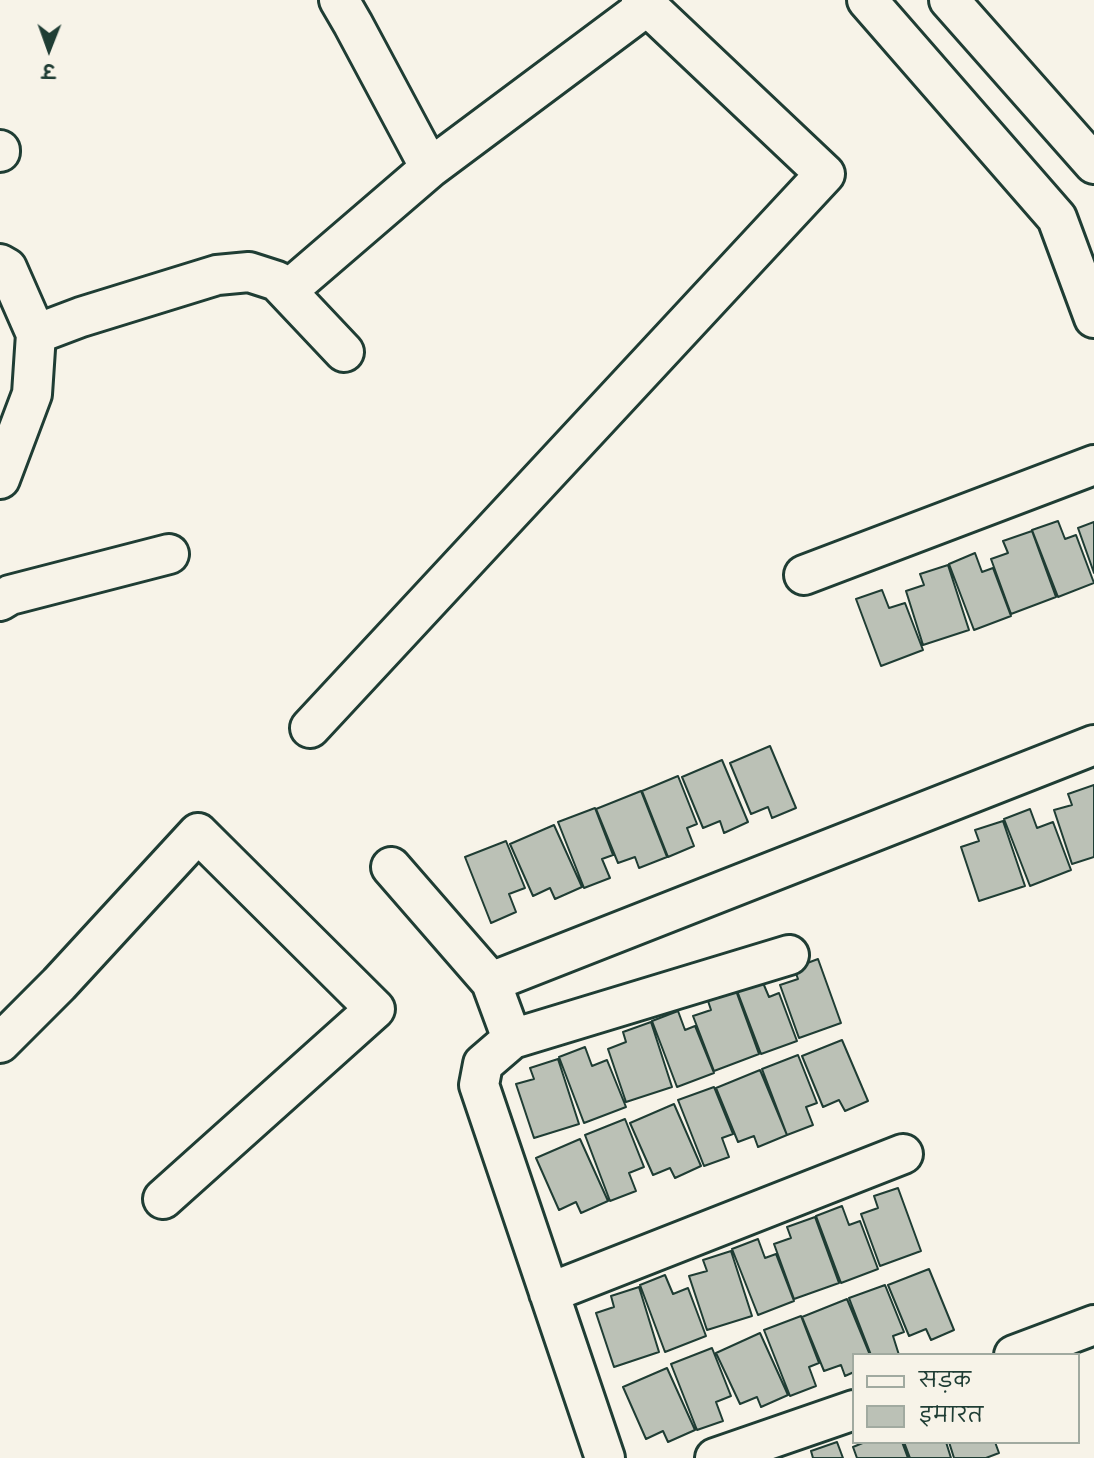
<!DOCTYPE html>
<meta charset="utf-8">
<style>
body{margin:0}
#map{position:relative;width:1094px;height:1458px;overflow:hidden;background:#f7f3e8;font-family:Sriracha,"Playpen Sans Deva",sans-serif}
canvas{display:block}
.legend{position:absolute;left:852px;top:1353px;width:228px;height:91px;box-sizing:border-box;background:#f7f3e8;border:2px solid #a1aaa0;margin:0;padding:9px 12px;list-style:none;font-size:21px;color:#1f3d34}
.legend li{display:flex;align-items:center;gap:14px;height:35px}
.legend b{width:35px;border:2px solid #a1aaa0}
.north{position:absolute;left:14px;top:14px;width:70px;height:70px;-webkit-text-stroke:5px #f7f3e8;paint-order:stroke;rotate:181deg;font-size:19px;font-weight:700;line-height:28px;text-align:center;color:#1f3d34}
.north::after{content:'';display:block;margin:auto;width:24px;height:32px;background:#1f3d34;clip-path:polygon(50% 0,100% 100%,50% 72%,0 100%)}
</style>
<div id="map">
<canvas width="1094" height="1458"></canvas>
<ul class="legend">
<li><b style="height:9px;background:#f7f3e8"></b>सड़क</li>
<li><b style="height:19px;background:#bbc1b6"></b>इमारत</li>
</ul>
<div class="north">उ</div>
</div>
<script>
const context = document.querySelector('canvas').getContext('2d');
context.lineJoin = 'round';
function paint(path, color) {
  context.fillStyle = color;
  context.fill(path, 'evenodd');
}
function poly(rows) {
  const path = new Path2D();
  for (const r of rows) {
    path.moveTo(r[0], r[1]);
    for (let i = 2; i < r.length; i += 2) path.lineTo(r[i], r[i + 1]);
  }
  return path;
}
function strokePath(path, color, width, dash) {
  context.strokeStyle = color;
  context.lineWidth = width;
  context.lineCap = dash ? 'butt' : 'round';
  context.setLineDash(dash || []);
  context.stroke(path);
}
const building = poly([
 [1058,521,1065,539,1076,535,1094,583,1058,597,1032,530,1058,521],
 [1094,522,1094,573,1078,528,1094,522],
 [1032,531,1056,597,1011,614,991,559,1008,553,1003,541,1032,531],
 [975,553,982,572,993,568,1011,616,974,630,949,564,975,553],
 [948,565,969,630,923,645,906,591,924,585,920,574,948,565],
 [882,590,889,608,905,603,923,650,881,666,856,599,882,590],
 [770,746,796,808,772,818,768,807,751,814,730,763,770,746],
 [722,760,748,822,724,833,720,821,703,828,682,777,722,760],
 [678,776,697,824,687,828,694,846,668,857,642,791,678,776],
 [1094,785,1094,857,1072,864,1054,810,1072,805,1068,794,1094,785],
 [641,791,667,857,639,868,635,857,618,863,596,809,641,791],
 [595,808,613,855,602,859,610,878,584,888,558,822,595,808],
 [1030,809,1037,828,1053,822,1071,870,1030,886,1004,819,1030,809],
 [1003,821,1025,886,979,901,961,847,979,841,975,830,1003,821],
 [554,825,582,887,555,899,550,888,533,896,510,844,554,825],
 [506,841,525,888,509,894,516,912,491,923,465,857,506,841],
 [818,959,841,1023,799,1038,780,985,798,979,794,968,818,959],
 [761,978,769,997,779,993,797,1041,761,1054,736,988,761,978],
 [735,988,759,1054,714,1071,693,1016,711,1010,707,998,735,988],
 [678,1011,685,1030,695,1026,714,1073,677,1087,652,1021,678,1011],
 [651,1022,672,1087,626,1102,608,1049,626,1042,623,1032,651,1022],
 [842,1040,868,1101,845,1111,839,1100,823,1107,802,1056,842,1040],
 [585,1047,592,1066,607,1060,626,1107,584,1123,559,1057,585,1047],
 [798,1055,817,1103,806,1107,813,1125,787,1135,762,1069,798,1055],
 [558,1059,579,1124,534,1138,516,1084,534,1079,530,1068,558,1059],
 [760,1070,787,1135,758,1147,754,1136,738,1142,716,1088,760,1070],
 [714,1087,733,1134,722,1138,729,1157,704,1166,678,1100,714,1087],
 [674,1104,701,1166,675,1178,670,1168,653,1175,630,1123,674,1104],
 [625,1119,644,1167,629,1173,636,1191,610,1201,585,1135,625,1119],
 [580,1139,608,1201,581,1213,576,1202,559,1210,536,1158,580,1139],
 [898,1188,921,1251,880,1266,861,1214,878,1208,874,1196,898,1188],
 [842,1206,849,1225,860,1221,878,1269,841,1283,816,1216,842,1206],
 [815,1217,839,1283,794,1299,774,1244,791,1238,787,1227,815,1217],
 [758,1239,765,1258,776,1254,794,1301,758,1315,732,1249,758,1239],
 [731,1251,752,1316,707,1330,689,1276,707,1271,703,1260,731,1251],
 [929,1269,954,1330,931,1340,926,1329,909,1336,888,1285,929,1269],
 [665,1275,673,1294,688,1288,706,1336,665,1352,640,1285,665,1275],
 [885,1285,904,1332,893,1336,899,1355,871,1355,849,1298,885,1285],
 [639,1287,659,1352,614,1367,596,1313,614,1307,611,1296,639,1287],
 [847,1299,870,1355,854,1355,854,1372,845,1376,841,1365,824,1371,802,1317,847,1299],
 [801,1316,819,1363,809,1367,816,1386,790,1396,764,1330,801,1316],
 [760,1333,788,1395,761,1407,757,1397,740,1404,716,1353,760,1333],
 [712,1348,731,1396,716,1402,723,1421,697,1430,671,1364,712,1348],
 [667,1368,695,1430,668,1442,663,1431,646,1439,623,1387,667,1368],
 [837,1442,843,1458,813,1458,811,1451,837,1442],
 [865,1442,902,1442,908,1458,857,1458,853,1447,865,1442],
 [904,1442,946,1442,951,1458,910,1458,904,1442],
 [949,1442,995,1442,999,1453,986,1458,954,1458,949,1442]
]);
const minor = poly([
 [339,0,353,24,430,168],
 [867,0,1057,218,1094,318],
 [949,0,1094,164],
 [0,150,0,152],
 [0,264,7,268,36,334,32,394,0,479],
 [287,291,430,168,647,6],
 [36,334,81,317,217,275,249,272,277,281,344,352],
 [804,575,1094,465],
 [0,601,10,595,169,554],
 [310,728,825,174,641,0],
 [391,867,491,982,512,1039,483,1064,479,1085,605,1458],
 [491,982,1094,745],
 [512,1039,789,955],
 [0,1043,59,984,198,833,375,1009,163,1199],
 [549,1293,903,1154],
 [1014,1355,1094,1325],
 [715,1458,854,1410]
]);
paint(building, '#bbc1b6');
strokePath(building, '#1f3d34', 2);
strokePath(minor, '#1f3d34', 44);
strokePath(minor, '#f7f3e8', 38);
</script>
